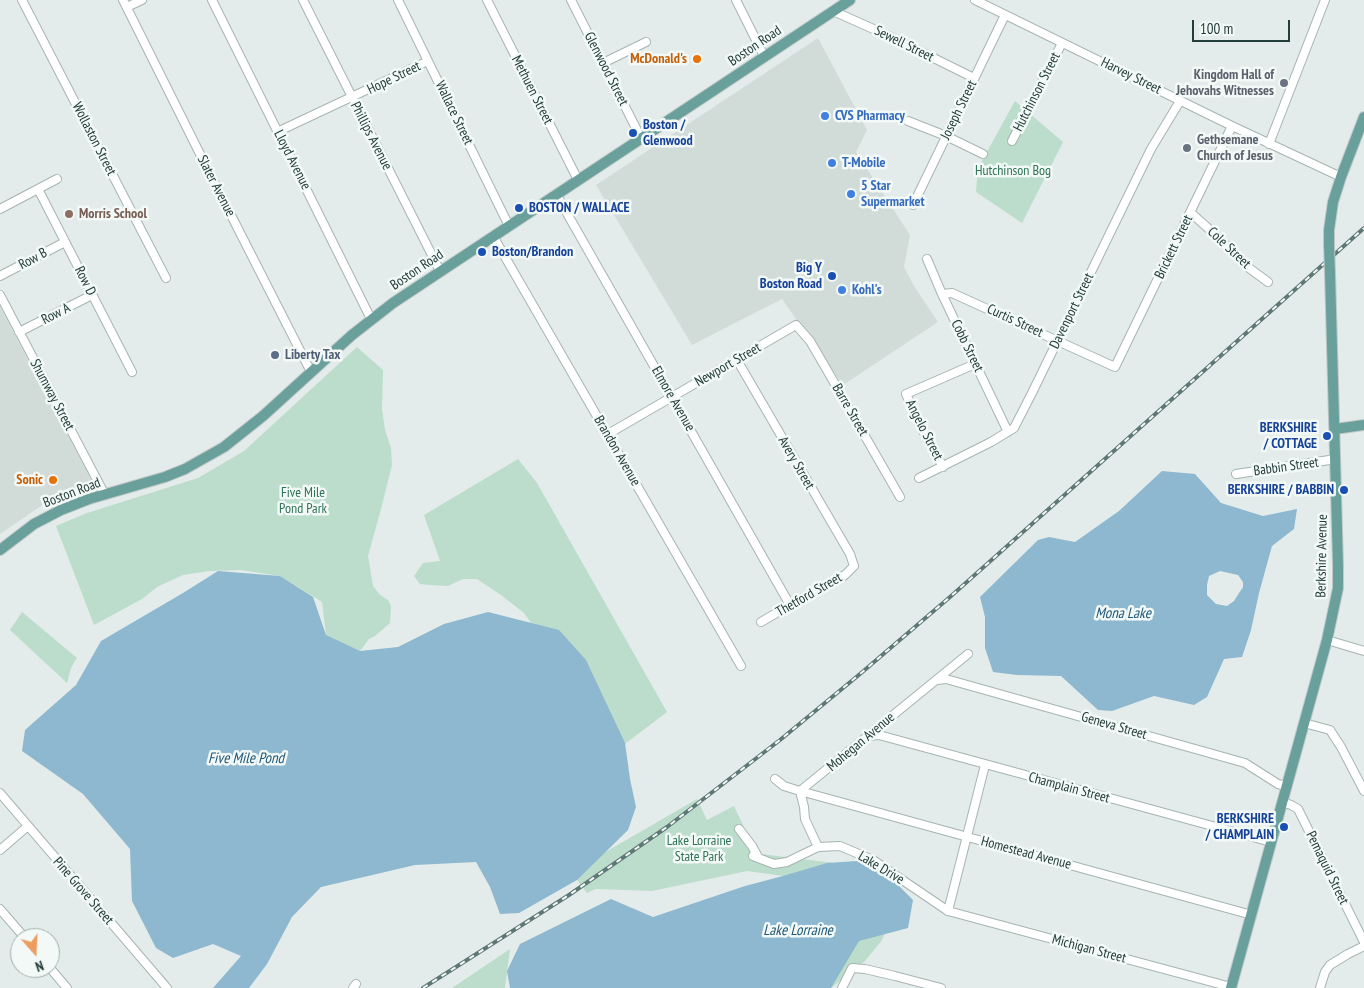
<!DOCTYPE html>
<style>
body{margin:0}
#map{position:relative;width:1364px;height:988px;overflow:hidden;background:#e3ecea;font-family:"PT Sans Narrow",sans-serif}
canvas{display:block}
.north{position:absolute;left:10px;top:928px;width:50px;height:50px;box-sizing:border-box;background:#f3f9f7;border:1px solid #a0aeac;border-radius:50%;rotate:161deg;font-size:14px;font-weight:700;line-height:20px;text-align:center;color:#233d3b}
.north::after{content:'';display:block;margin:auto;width:18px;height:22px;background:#ed9d60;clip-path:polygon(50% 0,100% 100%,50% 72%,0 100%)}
.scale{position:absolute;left:1192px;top:20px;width:98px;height:22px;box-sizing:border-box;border:2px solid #233d3b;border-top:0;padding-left:6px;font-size:15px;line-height:18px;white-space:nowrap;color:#233d3b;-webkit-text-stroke:4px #f3f9f7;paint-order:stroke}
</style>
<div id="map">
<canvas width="1364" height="988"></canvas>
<div class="north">N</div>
<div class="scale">100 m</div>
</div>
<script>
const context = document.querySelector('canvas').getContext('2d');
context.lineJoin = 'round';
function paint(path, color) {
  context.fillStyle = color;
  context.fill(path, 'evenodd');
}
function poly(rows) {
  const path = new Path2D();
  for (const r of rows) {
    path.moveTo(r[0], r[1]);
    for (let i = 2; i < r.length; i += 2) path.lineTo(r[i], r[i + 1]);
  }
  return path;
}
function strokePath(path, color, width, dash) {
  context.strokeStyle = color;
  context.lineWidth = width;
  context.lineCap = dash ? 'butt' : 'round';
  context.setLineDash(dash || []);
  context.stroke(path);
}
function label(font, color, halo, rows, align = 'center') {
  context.font = font + ' "PT Sans Narrow",sans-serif';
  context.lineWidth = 5;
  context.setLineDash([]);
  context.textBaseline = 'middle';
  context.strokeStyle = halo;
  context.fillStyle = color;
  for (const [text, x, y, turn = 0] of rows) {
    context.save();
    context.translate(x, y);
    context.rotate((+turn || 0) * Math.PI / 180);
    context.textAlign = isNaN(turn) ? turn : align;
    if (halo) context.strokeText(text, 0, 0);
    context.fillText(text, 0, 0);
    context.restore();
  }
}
const built = poly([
 [818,38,867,130,856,152,910,235,904,267,914,286,938,322,843,385,782,299,692,345,596,185],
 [0,307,93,483,51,499,0,534]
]);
const green = poly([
 [1015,101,1063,142,1022,223,976,192,978,168],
 [357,347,383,370,382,409,385,430,391,448,392,465,381,509,368,556,373,586,380,595,388,600,391,606,390,623,375,636,369,639,360,651,344,647,326,635,322,602,280,576,241,570,209,571,183,575,157,587,142,599,94,625,56,526,87,513,198,478,244,451],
 [518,459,537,483,667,712,584,775,544,641,524,613,501,595,477,579,463,579,448,586,430,585,420,584,414,576,423,563,440,561,424,515],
 [22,612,77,658,71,668,67,683,10,630],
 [697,799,707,820,734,806,749,838,753,853,891,870,894,910,882,940,865,961,831,988,806,988,877,889,747,871,652,891,596,889,587,893,571,872],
 [510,949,505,988,452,988]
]);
const water = poly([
 [1162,471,1195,474,1221,503,1263,516,1297,509,1294,529,1272,546,1259,593,1251,630,1242,657,1224,659,1207,697,1194,705,1154,696,1112,711,1098,710,1061,676,1017,675,993,672,985,648,985,617,980,597,1038,540,1049,537,1075,542,1119,511],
 [1220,571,1238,575,1243,582,1243,587,1234,601,1227,606,1216,604,1207,595,1207,585,1209,576],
 [218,571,280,576,313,597,326,635,360,651,398,647,444,624,488,612,559,630,586,660,625,743,630,779,636,807,628,830,577,880,519,913,500,914,490,887,476,862,415,865,321,887,292,917,267,964,249,988,213,988,241,956,213,944,173,958,156,948,132,901,130,849,83,794,22,751,25,730,76,685,101,641,183,593],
 [873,860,913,900,908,928,859,941,831,988,510,988,507,971,520,944,611,899,653,917,745,886,783,876,827,863]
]);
const minor = poly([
 [22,0,166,278],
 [123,0,207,168,311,372],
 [212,0,371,319],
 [303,0,440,271],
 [398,0,509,226],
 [487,0,578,180],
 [571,0,641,138],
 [736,0,764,56],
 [975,0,1232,126,1341,177],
 [127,7,142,0],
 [833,11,887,35,974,78],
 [603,63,646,42],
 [908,121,946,136,983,154],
 [277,132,428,61],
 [1012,141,1062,43],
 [1269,144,1325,0],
 [38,189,132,372],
 [556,194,790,605],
 [913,205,1005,15],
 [0,209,57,179],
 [1191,213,1218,237,1249,268,1268,282],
 [493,236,741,666],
 [927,259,942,294,1008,432],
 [0,276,65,242],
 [942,294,952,293,1115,367,1232,126],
 [0,295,105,495],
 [19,332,92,295],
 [737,360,850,554,854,566,845,575,790,605,761,622],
 [608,434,796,325,810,341,824,365,900,497],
 [943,467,922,429,906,394,975,364],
 [1236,474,1336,459],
 [919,478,991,442,1014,428,1032,393,1151,149,1180,101],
 [1327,640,1364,651],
 [937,680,946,679,1245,763,1278,784,1287,786],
 [1304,723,1330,730,1341,747,1364,791],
 [868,736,879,735,1271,842],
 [775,779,784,786,800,791,1252,915],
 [0,793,167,988],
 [1283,802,1291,805,1298,809,1364,942],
 [739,829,752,846,758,857],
 [818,847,805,819,804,807,800,791,968,654],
 [0,850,28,826],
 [753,856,774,864,787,862,818,847,840,846,873,860,948,911,1231,987],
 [0,909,25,938],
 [948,911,985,765],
 [50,968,67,988],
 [353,988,356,984],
 [842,988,852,968,865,969,895,976,941,988],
 [1320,988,1325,972,1330,965,1348,954,1364,946]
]);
const major = poly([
 [1329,245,1329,230,1333,202,1341,177,1364,117],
 [1335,429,1364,425],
 [0,550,34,524,61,510,89,499,165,477,185,469,224,447,263,416,352,335,393,303,850,0],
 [1231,988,1327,640,1338,588,1338,565,1330,273]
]);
const rail = poly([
 [423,988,569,895,667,827,780,740,860,674,950,597,1364,228]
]);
const majorBridge = poly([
 [1329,245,1330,273]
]);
const markers = [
 [697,59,5,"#e8710a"],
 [1284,83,5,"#6b7280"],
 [825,116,5,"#3f7fe0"],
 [633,133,5,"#1a4fb4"],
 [1187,148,5,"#6b7280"],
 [832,163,5,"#3f7fe0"],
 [851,194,5,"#3f7fe0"],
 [519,208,5,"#1a4fb4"],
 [69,214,5,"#8d6e63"],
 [482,252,5,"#1a4fb4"],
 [832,276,5,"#1a4fb4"],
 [842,290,5,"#3f7fe0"],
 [275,355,5,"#5c6f8a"],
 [1327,436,5,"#1a4fb4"],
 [53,480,5,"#e8710a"],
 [1344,490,5,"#1a4fb4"],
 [1284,827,5,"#1a4fb4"]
];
const streetNames = [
 ["Sewell Street",904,44,26],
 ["Boston Road",755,46,-34],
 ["Glenwood Street",606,69,63],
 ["Harvey Street",1131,76,26],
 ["Hope Street",394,78,-26],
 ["Methuen Street",532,90,63],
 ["Hutchinson Street",1037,92,-63],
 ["Joseph Street",959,110,-64],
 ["Wallace Street",454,113,64],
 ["Phillips Avenue",371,136,63],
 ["Wollaston Street",94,139,63],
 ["Lloyd Avenue",292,160,63],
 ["Slater Avenue",216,186,63],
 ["Brickett Street",1174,247,-64],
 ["Cole Street",1229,248,43],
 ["Row B",33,259,-28],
 ["Boston Road",417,270,-34],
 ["Row D",85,281,63],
 ["Davenport Street",1072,311,-64],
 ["Row A",56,314,-27],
 ["Curtis Street",1015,321,25],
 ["Cobb Street",967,346,64],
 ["Newport Street",728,365,-30],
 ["Shumway Street",52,395,62],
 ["Elmore Avenue",673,399,60],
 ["Barre Street",850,410,60],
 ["Angelo Street",924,430,63],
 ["Brandon Avenue",617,451,60],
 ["Avery Street",796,463,60],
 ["Babbin Street",1286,467,-8],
 ["Boston Road",72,493,-21],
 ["Berkshire Avenue",1322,556,-89],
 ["Thetford Street",809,595,-30],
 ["Geneva Street",1114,726,16],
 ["Mohegan Avenue",861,742,-40],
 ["Champlain Street",1069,788,15],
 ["Homestead Avenue",1026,853,15],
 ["Lake Drive",881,868,31],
 ["Pemaquid Street",1327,868,64],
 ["Pine Grove Street",83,891,49],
 ["Michigan Street",1089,949,15]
];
const foodNames = [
 ["McDonald's",687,59],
 ["Sonic",43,480]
];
const worshipNames = [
 ["Kingdom Hall of",1274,75],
 ["Jehovahs Witnesses",1274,91],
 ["Gethsemane",1197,140,"left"],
 ["Church of Jesus",1197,156,"left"]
];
const shopNames = [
 ["CVS Pharmacy",835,116],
 ["T-Mobile",842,163],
 ["5 Star",861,186],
 ["Supermarket",861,202],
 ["Kohl's",852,290]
];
const transitNames = [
 ["Boston /",643,125,"left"],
 ["Glenwood",643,141,"left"],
 ["BOSTON / WALLACE",529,208,"left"],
 ["Boston/Brandon",492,252,"left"],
 ["Big Y",822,268],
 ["Boston Road",822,284],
 ["BERKSHIRE",1317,428],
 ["/ COTTAGE",1317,444],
 ["BERKSHIRE / BABBIN",1334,490],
 ["BERKSHIRE",1274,819],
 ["/ CHAMPLAIN",1274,835]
];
const parkNames = [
 ["Hutchinson Bog",1013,171],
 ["Five Mile",303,493],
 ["Pond Park",303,509],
 ["Lake Lorraine",699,841],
 ["State Park",699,857]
];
const educationNames = [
 ["Morris School",79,214]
];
const serviceNames = [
 ["Liberty Tax",285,355]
];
const waterNames = [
 ["Mona Lake",1123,614],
 ["Five Mile Pond",246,759],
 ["Lake Lorraine",798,931]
];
paint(built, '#d1dcd9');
paint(green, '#bcddcb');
paint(water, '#8db8cf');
strokePath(minor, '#a6b4b2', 10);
strokePath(major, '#c1c9c8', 12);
strokePath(minor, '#fff', 8);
strokePath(major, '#69a09c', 10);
strokePath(rail, '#5e7876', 4);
strokePath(rail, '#f3f9f7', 2, [5.5]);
strokePath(majorBridge, '#c1c9c8', 12, []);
strokePath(majorBridge, '#69a09c', 10);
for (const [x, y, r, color] of markers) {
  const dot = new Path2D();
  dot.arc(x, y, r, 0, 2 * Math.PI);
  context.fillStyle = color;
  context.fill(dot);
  strokePath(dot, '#f3f9f7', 2);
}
label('14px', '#233d3b', '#f3f9f7', streetNames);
label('bold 14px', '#c56008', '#f3f9f7', foodNames, 'right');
label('bold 14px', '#5b616d', '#f3f9f7', worshipNames, 'right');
label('bold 14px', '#366cbe', '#f3f9f7', shopNames, 'left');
label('bold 14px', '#164399', '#f3f9f7', transitNames, 'right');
label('14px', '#2e7356', '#f3f9f7', parkNames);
label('bold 14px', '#785e54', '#f3f9f7', educationNames, 'left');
label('bold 14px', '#4e5e75', '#f3f9f7', serviceNames, 'left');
label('italic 15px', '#1f5877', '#f3f9f7', waterNames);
</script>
